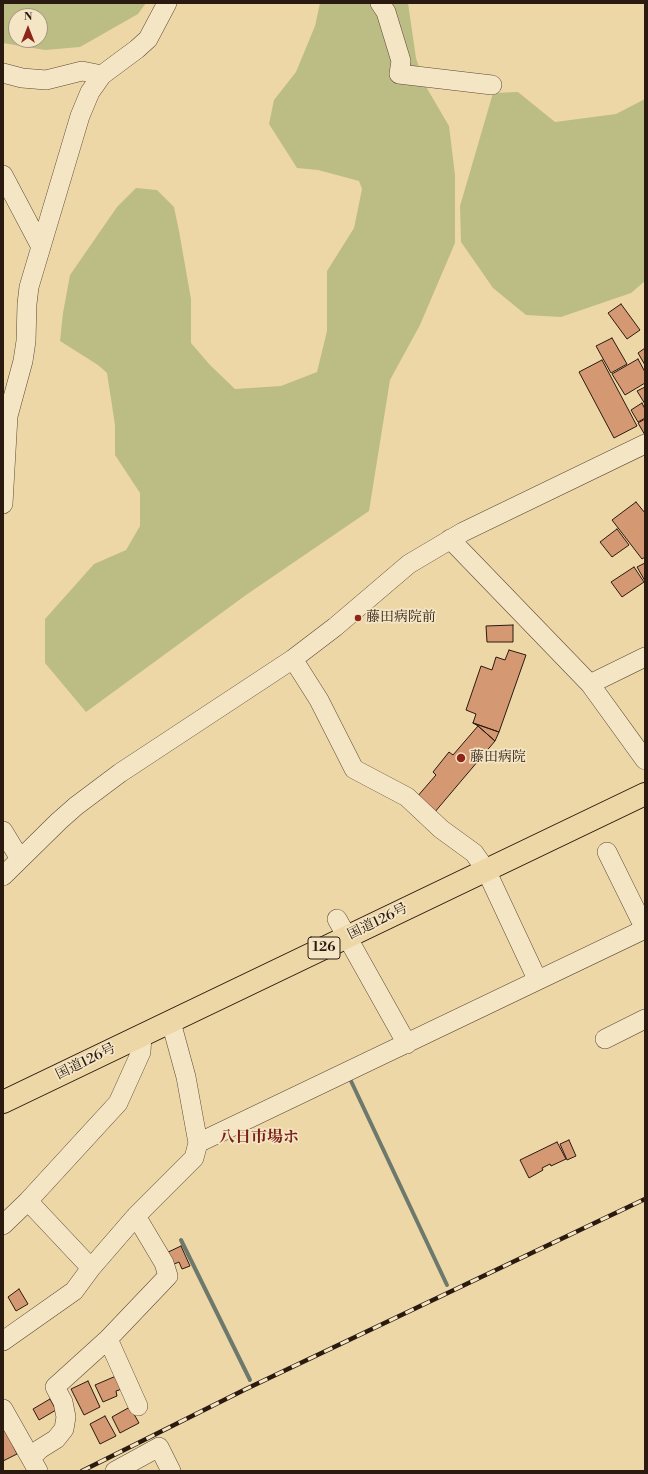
<!DOCTYPE html>
<meta charset="utf-8">
<style>
body{margin:0}
#map{position:relative;width:648px;height:1474px;overflow:hidden;background:#eed7a6;font-family:"Libre Bodoni",serif}
canvas{display:block}
.frame{position:absolute;inset:0;border:4px solid #2a1a10;pointer-events:none}
.north{position:absolute;left:8px;top:8px;width:40px;height:40px;box-sizing:border-box;background:#f4e5c5;border:1px solid #a3947d;border-radius:50%;rotate:0deg;font-size:11px;font-weight:700;line-height:16px;text-align:center;color:#2a1a10}
.north::after{content:'';display:block;margin:auto;width:14px;height:18px;background:#8f2418;clip-path:polygon(50% 0,100% 100%,50% 72%,0 100%)}
</style>
<div id="map">
<canvas width="648" height="1474"></canvas>
<div class="frame"></div>
<div class="north">N</div>
</div>
<script>
const context = document.querySelector('canvas').getContext('2d');
context.lineJoin = 'round';
function paint(path, color) {
  context.fillStyle = color;
  context.fill(path, 'evenodd');
}
function poly(rows) {
  const path = new Path2D();
  for (const r of rows) {
    path.moveTo(r[0], r[1]);
    for (let i = 2; i < r.length; i += 2) path.lineTo(r[i], r[i + 1]);
  }
  return path;
}
function strokePath(path, color, width, dash) {
  context.strokeStyle = color;
  context.lineWidth = width;
  context.lineCap = dash ? 'butt' : 'round';
  context.setLineDash(dash || []);
  context.stroke(path);
}
function label(font, color, halo, rows, align = 'center') {
  context.font = font + ' "Libre Bodoni","Noto Serif JP",serif';
  context.lineWidth = 3.5;
  context.setLineDash([]);
  context.textBaseline = 'middle';
  context.strokeStyle = halo;
  context.fillStyle = color;
  for (const [text, x, y, turn = 0] of rows) {
    context.save();
    context.translate(x, y);
    context.rotate((+turn || 0) * Math.PI / 180);
    context.textAlign = isNaN(turn) ? turn : align;
    if (halo) context.strokeText(text, 0, 0);
    context.fillText(text, 0, 0);
    context.restore();
  }
}
const green = poly([
 [3,3,146,3,138,14,80,47,45,50,3,43],
 [16,16,40,16,40,40,16,40],
 [320,3,408,3,416,58,425,85,449,126,455,175,455,243,420,325,390,380,369,511,246,595,86,712,45,663,45,619,94,564,126,550,140,526,140,493,115,455,115,425,107,373,98,365,60,341,63,313,70,275,117,207,136,188,157,190,174,207,179,231,191,299,191,343,210,365,235,389,281,386,317,372,327,331,327,271,354,228,362,189,359,181,318,170,297,168,269,124,274,100,296,72,315,26],
 [518,92,555,122,616,114,645,99,645,281,631,293,561,317,526,315,493,288,461,242,460,206,493,93]
]);
const stream = poly([
 [351,1081,447,1285],
 [181,1240,250,1380]
]);
const building = poly([
 [621,304,640,330,627,339,608,313,621,304],
 [612,338,627,364,611,373,596,346,612,338],
 [645,348,645,365,638,353,645,348],
 [638,359,645,372,645,383,625,395,612,374,638,359],
 [602,360,637,426,614,438,579,372,602,360],
 [645,387,645,404,637,391,645,387],
 [642,403,645,409,645,418,638,422,631,410,642,403],
 [645,419,645,435,638,423,645,419],
 [636,502,645,513,645,557,642,559,612,520,636,502],
 [617,529,629,545,612,557,600,542,617,529],
 [645,563,645,581,637,567,645,563],
 [634,567,644,582,622,597,611,582,634,567],
 [513,625,513,642,487,642,486,626,513,625],
 [509,650,526,655,499,732,473,723,476,714,466,710,481,666,492,670,496,657,505,660,509,650],
 [473,723,499,732,495,741,478,726,473,723],
 [478,726,495,741,434,813,416,798,436,775,433,772,449,752,453,755,478,726],
 [569,1140,576,1156,567,1160,560,1144,569,1140],
 [557,1142,566,1159,551,1166,550,1164,542,1168,543,1170,529,1178,520,1160,557,1142],
 [181,1246,190,1266,182,1269,179,1262,170,1266,164,1254,181,1246],
 [19,1289,28,1304,16,1311,8,1297,19,1289],
 [116,1376,122,1389,116,1391,117,1396,103,1402,95,1385,116,1376],
 [88,1381,100,1407,84,1415,71,1389,88,1381],
 [50,1399,56,1410,39,1420,33,1409,50,1399],
 [130,1407,139,1423,120,1433,112,1417,130,1407],
 [105,1416,116,1436,100,1444,90,1424,105,1416],
 [3,1425,17,1454,3,1461,3,1425]
]);
const minor = poly([
 [380,3,386,12,401,61,399,74,492,85],
 [3,73,22,78,46,80,82,71,102,75],
 [3,175,41,247],
 [3,504,8,416,23,361,26,341,27,304,29,287,80,116,90,92,102,75,137,49,148,39,167,3],
 [450,539,590,684,645,760],
 [293,659,319,700,354,769,407,797,441,829,474,853,486,870,537,979],
 [590,684,645,657],
 [3,831,20,859],
 [607,852,645,929],
 [3,876,59,821,76,806,120,773,293,659,335,627,409,564,463,532,645,444],
 [337,919,407,1044],
 [605,1039,645,1019],
 [198,1143,645,929],
 [28,1201,91,1268],
 [3,1225,28,1201,118,1103,141,1052,142,1034],
 [108,1339,138,1406],
 [3,1341,74,1291,91,1268,136,1216,194,1158,198,1143,186,1077,171,1022],
 [3,1409,38,1471],
 [31,1458,40,1449,56,1439,64,1429,66,1417,63,1402,55,1387,108,1339,168,1276,164,1263,136,1216],
 [115,1471,159,1447,171,1471]
]);
const highway = poly([
 [3,1102,645,794]
]);
const rail = poly([
 [82,1471,246,1389,645,1199]
]);
const markers = [
 [358,618,4,"#8f2418"],
 [461,758,5,"#8f2418"]
];
const shields = [
 [324,948,32]
];
const shieldNames = [
 ["126",324,948]
];
const poiNames = [
 ["藤田病院前",366,618],
 ["藤田病院",470,758]
];
const streetNames = [
 ["国道126号",378,922,-26],
 ["国道126号",86,1062,-26]
];
const quarterNames = [
 ["八日市場ホ",259,1138]
];
paint(green, '#bcbd84');
strokePath(stream, '#6d796c', 4);
paint(building, '#d49872');
strokePath(building, '#2a1a10', 1);
strokePath(minor, '#5b4936', 20);
strokePath(highway, '#2a1a10', 24);
strokePath(minor, '#f4e5c5', 19);
strokePath(highway, '#eed7a6', 22);
strokePath(rail, '#2a1a10', 4.5);
strokePath(rail, '#f4e5c5', 3, [9]);
for (const [x, y, r, color] of markers) {
  const dot = new Path2D();
  dot.arc(x, y, r, 0, 2 * Math.PI);
  context.fillStyle = color;
  context.fill(dot);
  strokePath(dot, '#f4e5c5', 1.5);
}
for (const [x, y, w] of shields) {
  const box = new Path2D();
  box.roundRect(x - w / 2, y - 11, w, 22, 3);
  context.fillStyle = '#f4e5c5';
  context.fill(box);
  strokePath(box, '#2a1a10', 1);
}
label('bold 13px', '#2a1a10', null, shieldNames);
label('14px', '#2a1a10', '#f4e5c5', poiNames, 'left');
label('14px', '#2a1a10', '#f4e5c5', streetNames);
label('bold 16px', '#7a1f14', '#f4e5c5', quarterNames);
</script>
